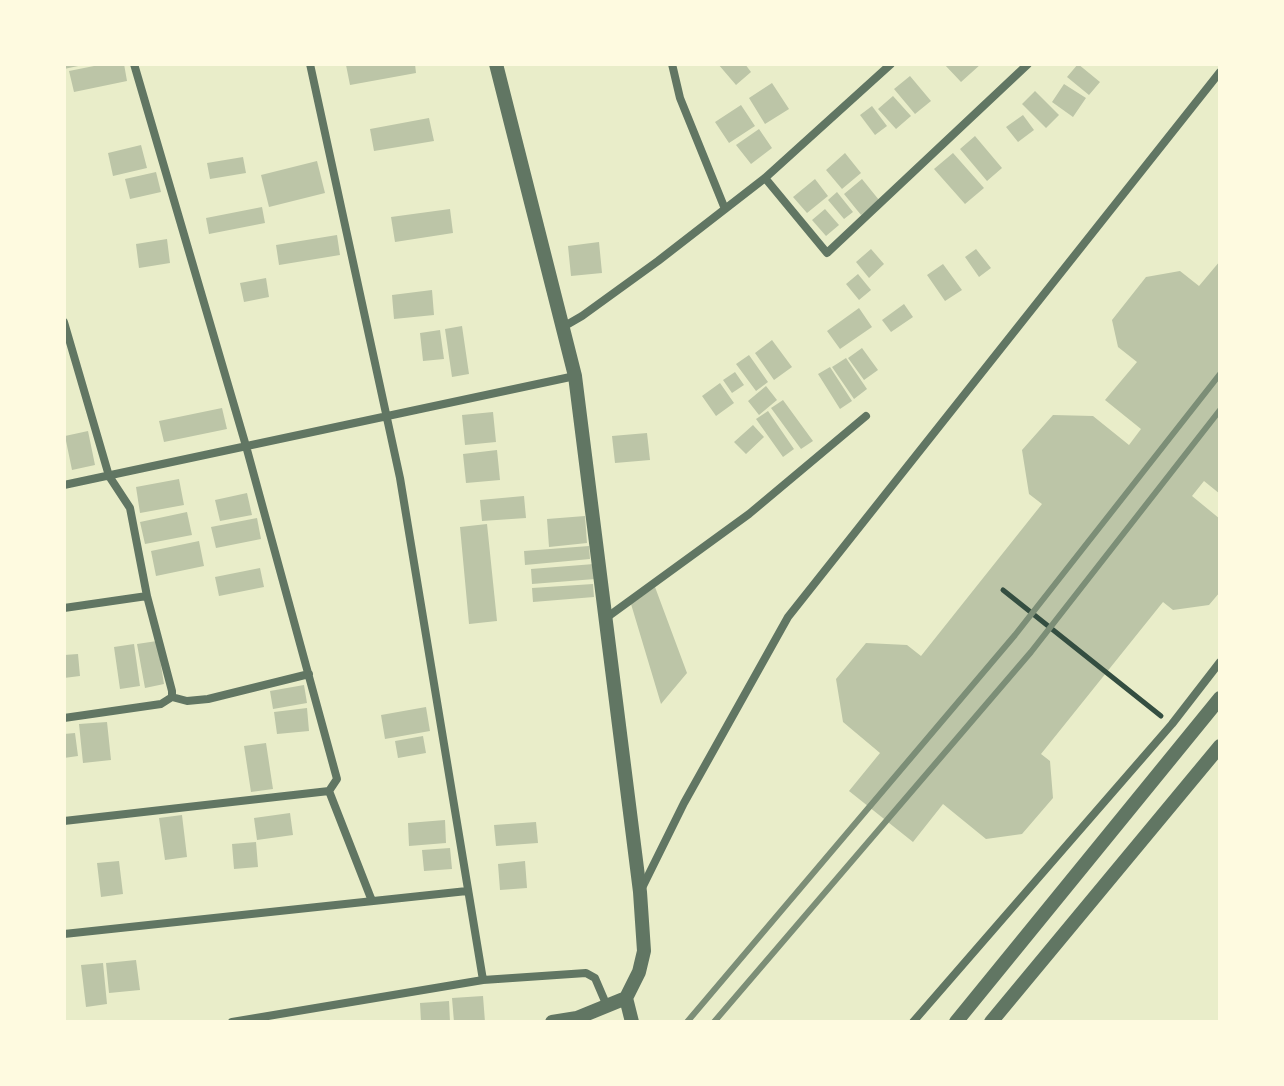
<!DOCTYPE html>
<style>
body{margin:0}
#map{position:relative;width:1284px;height:1086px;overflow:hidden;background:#e9edc9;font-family:"PT Sans Narrow",sans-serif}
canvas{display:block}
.frame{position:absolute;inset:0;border:66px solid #fefae0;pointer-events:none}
</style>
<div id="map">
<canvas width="1284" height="1086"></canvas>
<div class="frame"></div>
</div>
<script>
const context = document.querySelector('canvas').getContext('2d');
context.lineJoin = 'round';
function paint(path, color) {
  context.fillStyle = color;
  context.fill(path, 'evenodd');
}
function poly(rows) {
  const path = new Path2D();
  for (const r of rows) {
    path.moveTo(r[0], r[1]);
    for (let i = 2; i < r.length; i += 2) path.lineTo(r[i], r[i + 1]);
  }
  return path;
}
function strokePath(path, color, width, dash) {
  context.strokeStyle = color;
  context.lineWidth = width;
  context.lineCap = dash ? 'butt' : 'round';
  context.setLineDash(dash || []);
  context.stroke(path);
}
const building = poly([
 [64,64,82,64,83,65,64,69],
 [104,64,124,64,127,81,74,92,69,71],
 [415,64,416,73,350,85,346,65],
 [718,64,745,64,751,72,736,85],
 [944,64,981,64,961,82],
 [1078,64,1100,82,1089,95,1067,77],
 [910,76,931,101,915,114,894,89],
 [772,83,789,109,765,124,749,98],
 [1064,84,1086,98,1073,117,1052,102],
 [1035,91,1059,115,1046,128,1022,104],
 [893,96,911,116,896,129,878,109],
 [741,105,755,126,729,143,715,122],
 [872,106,887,126,875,135,860,115],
 [1023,115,1034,130,1018,142,1006,127],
 [429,118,434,141,374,151,370,129],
 [759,129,772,148,751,164,736,145],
 [975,136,1002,168,987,181,960,149],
 [141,145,147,168,113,176,108,153],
 [845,153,861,173,842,189,826,170],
 [953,153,984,188,965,204,934,169],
 [243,157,246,173,210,179,207,163],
 [317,161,325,193,269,207,261,175],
 [156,172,161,192,130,199,125,179],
 [815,179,828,196,807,213,793,197],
 [862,179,879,200,861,215,844,194],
 [837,192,853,212,844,219,828,200],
 [262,207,265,223,209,234,206,218],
 [450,209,453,233,395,242,391,217],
 [825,209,839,225,826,236,812,220],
 [337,235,340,255,279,265,276,245],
 [167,239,170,263,139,268,136,244],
 [599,242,602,273,571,276,568,246],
 [871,249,884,264,869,278,856,262],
 [976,249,991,268,979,277,965,257],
 [1220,261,1220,494,1204,481,1192,496,1220,519,1220,592,1209,605,1173,610,1163,602,1041,754,1050,761,1053,798,1022,834,986,839,943,804,913,842,849,791,880,753,843,722,836,679,866,643,907,645,921,656,1042,504,1029,494,1022,450,1053,415,1093,416,1129,445,1141,429,1105,400,1137,362,1118,347,1112,320,1146,277,1180,271,1199,286],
 [943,264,962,290,945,301,927,275],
 [858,274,871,290,859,300,846,284],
 [266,278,269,297,244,302,240,283],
 [432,290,434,315,394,319,392,295],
 [904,304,913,317,891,332,882,320],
 [859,308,872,327,840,349,827,331],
 [462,326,469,374,452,377,445,329],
 [440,330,444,359,423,361,420,333],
 [772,340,792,367,774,380,755,353],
 [862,348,878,370,864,380,848,358],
 [749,355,768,382,756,391,736,364],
 [846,358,867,389,854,399,832,367],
 [830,367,852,401,840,409,818,374],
 [735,372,744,385,732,393,723,380],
 [720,383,734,403,716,416,702,396],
 [766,386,777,400,759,415,748,401],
 [783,400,813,441,801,449,771,408],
 [222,408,227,429,164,442,159,421],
 [768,411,794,449,783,457,756,419],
 [493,412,496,442,465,445,462,415],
 [753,425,764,437,746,454,734,442],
 [88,431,95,465,72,470,65,436],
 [647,433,650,460,615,463,612,436],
 [497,450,500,480,466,483,463,454],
 [179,479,184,505,140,513,136,487],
 [247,493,252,515,220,521,215,500],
 [524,496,526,518,482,521,480,500],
 [187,512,192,535,145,544,140,522],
 [585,516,587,543,549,547,547,519],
 [257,518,261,539,216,548,211,527],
 [487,524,497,621,469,624,460,527],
 [199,541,204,566,156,576,151,551],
 [589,546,590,559,525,565,524,551],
 [594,564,595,579,532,584,531,569],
 [260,568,264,587,219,596,215,577],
 [593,584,594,597,533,602,532,588],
 [655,587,687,673,661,704,631,604],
 [157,641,164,684,145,688,137,644],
 [134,644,140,686,120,689,114,647],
 [78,654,80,676,64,678,64,655],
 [304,685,307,703,273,709,270,691],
 [426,707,430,731,385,739,381,715],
 [307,708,309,731,277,734,274,712],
 [107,722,111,760,83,763,79,724],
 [75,733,78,756,64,758,64,734],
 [423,736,426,753,398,758,395,741],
 [266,743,273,789,251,792,244,746],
 [290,813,293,835,257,840,254,818],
 [182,815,187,857,165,860,159,818],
 [445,820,446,843,409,846,408,823],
 [536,822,538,843,496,846,494,825],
 [256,842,258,867,234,869,232,844],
 [450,848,452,869,424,871,422,850],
 [119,861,123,894,101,897,97,863],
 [525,861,527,888,500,890,498,864],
 [136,960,140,990,109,993,106,963],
 [103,963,107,1004,86,1007,81,965],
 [483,996,485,1022,454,1022,452,998],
 [449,1001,450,1022,421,1022,420,1003]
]);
const path = poly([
 [1003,590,1161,716]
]);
const minor = poly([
 [310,64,400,478,483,980],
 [672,64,680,98,725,209],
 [765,178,827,253,1028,64],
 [64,322,109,476,130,508,147,596,172,691,172,697,161,704,64,718],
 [563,327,582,316,658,261,765,178,891,64],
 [64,485,575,376],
 [64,608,147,596],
 [606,618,749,514,866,416],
 [172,697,187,701,208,699,309,674],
 [329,791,372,901],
 [64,821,329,791,337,779,246,446,134,64],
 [642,888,684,803,788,617,1220,72],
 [64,934,467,891],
 [232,1022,483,980,586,973,595,978,607,1006],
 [913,1022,1172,724,1220,662]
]);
const tertiary = poly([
 [496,64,575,376,640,892,644,951,639,972,626,998,632,1022],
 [552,1022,577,1018,626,998],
 [956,1022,1220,698],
 [991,1022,1220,746]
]);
const rail = poly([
 [687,1022,1015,635,1220,374],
 [714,1022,1031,652,1220,410]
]);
paint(building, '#bcc5a7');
strokePath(path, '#344e41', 5);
strokePath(minor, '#617663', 8);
strokePath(tertiary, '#617663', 14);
strokePath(rail, '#7c8e77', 6);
</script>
